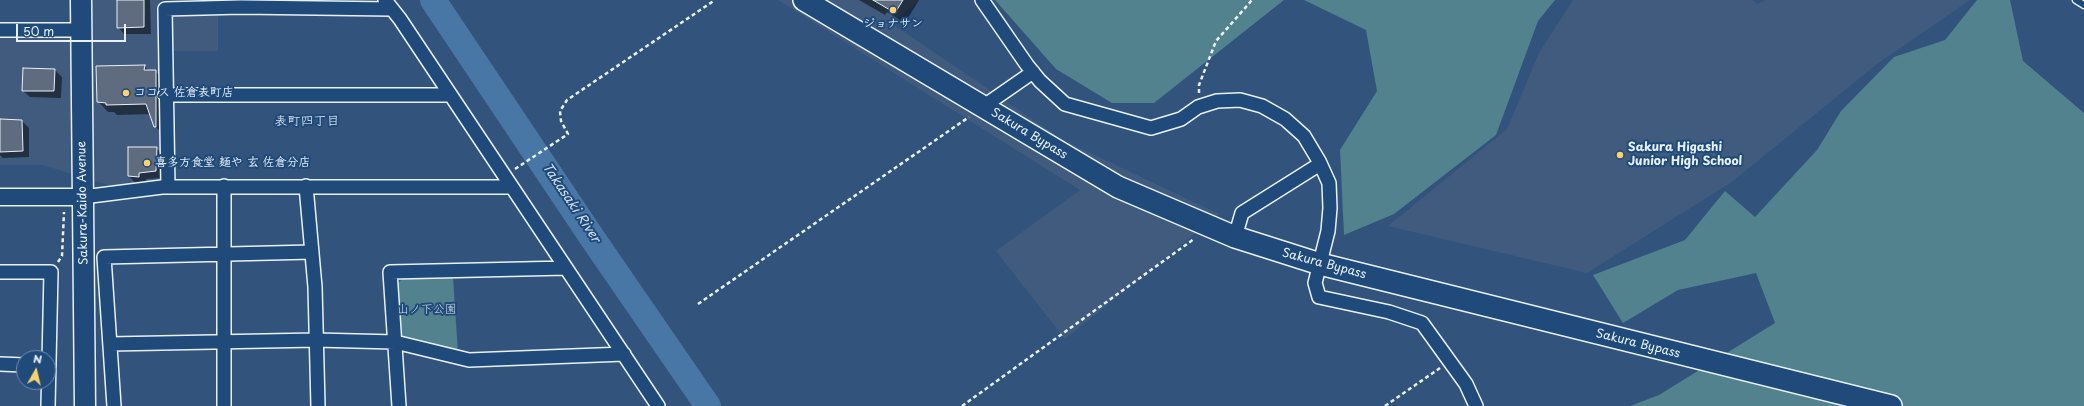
<!DOCTYPE html>
<meta charset="utf-8">
<style>
body{margin:0}
#map{position:relative;width:2084px;height:406px;overflow:hidden;background:#32547c;font-family:"Playpen Sans",sans-serif}
canvas{display:block}
.north{position:absolute;left:16px;top:350px;width:40px;height:40px;box-sizing:border-box;background:#1f4a7a;border:1px solid #6f8dac;border-radius:50%;rotate:8deg;font-size:11px;font-weight:700;line-height:16px;text-align:center;color:#e8f1f8}
.north::after{content:'';display:block;margin:auto;width:14px;height:18px;background:#ffd166;clip-path:polygon(50% 0,100% 100%,50% 72%,0 100%)}
.scale{position:absolute;left:16px;top:24px;width:110px;height:18px;box-sizing:border-box;border:2px solid #e8f1f8;border-top:0;padding-left:5px;font-size:12px;line-height:14px;white-space:nowrap;color:#e8f1f8;-webkit-text-stroke:3px #1f4a7a;paint-order:stroke}
</style>
<div id="map">
<canvas width="2084" height="406"></canvas>
<div class="north">N</div>
<div class="scale">50 m</div>
</div>
<script>
const context = document.querySelector('canvas').getContext('2d');
context.lineJoin = 'round';
function paint(path, color) {
  context.fillStyle = color;
  context.fill(path, 'evenodd');
}
function poly(rows) {
  const path = new Path2D();
  for (const r of rows) {
    path.moveTo(r[0], r[1]);
    for (let i = 2; i < r.length; i += 2) path.lineTo(r[i], r[i + 1]);
  }
  return path;
}
function strokePath(path, color, width, dash) {
  context.strokeStyle = color;
  context.lineWidth = width;
  context.lineCap = dash ? 'butt' : 'round';
  context.setLineDash(dash || []);
  context.stroke(path);
}
function label(font, color, halo, rows, align = 'center') {
  context.font = font + ' "Playpen Sans","Klee One",sans-serif';
  context.lineWidth = 4;
  context.setLineDash([]);
  context.textBaseline = 'middle';
  context.strokeStyle = halo;
  context.fillStyle = color;
  for (const [text, x, y, turn = 0] of rows) {
    context.save();
    context.translate(x, y);
    context.rotate((+turn || 0) * Math.PI / 180);
    context.textAlign = isNaN(turn) ? turn : align;
    if (halo) context.strokeText(text, 0, 0);
    context.fillText(text, 0, 0);
    context.restore();
  }
}
const built = poly([
 [88,0,160,0,160,15,218,16,218,51,159,51,160,181,111,186,43,165,0,165,0,27,89,29],
 [778,0,920,0,891,23,1063,140,1219,214,1065,339,996,251,1080,190],
 [1573,0,1752,0,1757,4,1766,0,1970,0,1877,64,1733,181,1587,273,1388,226,1507,129,1539,53]
]);
const green = poly([
 [995,0,1284,0,1154,103,1112,103,1056,69],
 [1304,0,1555,0,1538,21,1496,135,1394,214,1344,235,1340,150,1377,91,1366,30],
 [1977,0,2010,0,2023,61,2084,113,2084,406,1630,406,1659,395,1775,323,1756,273,1678,290,1623,323,1593,275,1685,240,1725,191,1755,217,1817,150,1841,111,1894,57,1945,40],
 [403,278,453,278,458,353,407,340,400,336,397,284]
]);
const shadow = poly([
 [118,0,150,0,151,34,124,34,118,27],
 [859,0,919,0,905,23,887,12,885,15],
 [144,66,149,71,155,71,165,81,165,136,155,126,151,114,117,115,114,112,108,112,98,101],
 [55,70,62,77,61,98,30,97,23,91],
 [0,120,22,121,29,128,29,157,3,158,0,155],
 [156,148,163,155,162,178,146,179,145,184,135,183,129,176]
]);
const river = poly([
 [433,0,593,239,708,406]
]);
const building = poly([
 [117,0,144,0,144,27,117,28,117,0],
 [873,0,903,0,895,13,873,0],
 [145,65,144,70,156,70,156,127,154,127,146,104,106,105,106,103,97,102,96,66,145,65],
 [23,68,55,69,54,91,22,91,23,68],
 [0,119,22,120,23,151,0,152,0,119],
 [128,147,157,147,156,171,139,173,139,177,128,176,128,147]
]);
const path = poly([
 [1199,93,1199,85,1216,41,1252,0],
 [515,169,568,134,561,121,560,111,567,100,715,0],
 [58,262,62,256,64,212],
 [698,304,969,117],
 [962,406,1194,239],
 [1385,406,1440,368]
]);
const service = poly([
 [2076,0,2084,5]
]);
const minor = poly([
 [385,0,400,19,658,406],
 [982,0,1027,65,1040,81,1065,104,1151,128,1181,119,1198,107,1217,101,1240,100,1262,106,1285,119,1304,136,1319,161,1329,183,1330,208,1328,231,1315,283,1319,297,1389,312,1422,323,1466,384,1476,406],
 [0,30,81,30],
 [165,95,450,95],
 [984,106,1033,72],
 [306,186,315,287,318,406],
 [168,187,165,9,241,7,392,9],
 [83,197,162,187,512,187],
 [1235,237,1242,213,1320,164],
 [0,272,51,272,48,406],
 [110,344,316,340,395,342,469,360,624,354],
 [0,364,24,365],
 [114,406,104,257,312,252],
 [224,406,224,186],
 [399,406,390,272,566,268]
]);
const tertiary = poly([
 [0,197,83,197]
]);
const primary = poly([
 [81,0,85,406]
]);
const trunk = poly([
 [804,0,1118,187,1235,237,1320,264,1891,406]
]);
const markers = [
 [893,10,4,"#ffd166"],
 [126,93,4,"#ffd166"],
 [1620,155,4,"#ffd166"],
 [147,163,4,"#ffd166"]
];
const poiNames = [
 ["ジョナサン",893,24,"center"],
 ["ココス 佐倉表町店",134,93],
 ["Sakura Higashi",1628,148],
 ["Junior High School",1628,162],
 ["喜多方食堂 麺や 玄 佐倉分店",155,163]
];
const streetNames = [
 ["Sakura Bypass",1029,134,31],
 ["Sakura-Kaido Avenue",83,203,-91],
 ["Sakura Bypass",1324,264,15],
 ["Sakura Bypass",1638,344,14]
];
const parkNames = [
 ["山ノ下公園",427,310]
];
const neighbourhoodNames = [
 ["表町四丁目",307,121]
];
const waterNames = [
 ["Takasaki River",571,203,56]
];
paint(built, '#405b7d');
paint(green, '#51828d');
paint(shadow, '#0007');
strokePath(river, '#4977a5', 26);
paint(building, '#5f6b7f');
strokePath(building, '#e8f1f8', 1);
strokePath(service, '#e8f1f8', 9);
strokePath(minor, '#e8f1f8', 16);
strokePath(tertiary, '#e8f1f8', 19);
strokePath(primary, '#e8f1f8', 23);
strokePath(trunk, '#e8f1f8', 24);
strokePath(path, '#e8f1f8', 2.5, [4, 3]);
strokePath(service, '#1f4a7a', 6);
strokePath(minor, '#1f4a7a', 13);
strokePath(tertiary, '#1f4a7a', 16);
strokePath(primary, '#1f4a7a', 20);
strokePath(trunk, '#1f4a7a', 21);
for (const [x, y, r, color] of markers) {
  const dot = new Path2D();
  dot.arc(x, y, r, 0, 2 * Math.PI);
  context.fillStyle = color;
  context.fill(dot);
  strokePath(dot, '#1f4a7a', 1.5);
}
label('bold 12px', '#e8f1f8', '#1f4a7a', poiNames, 'left');
label('12px', '#e8f1f8', '#1f4a7a', streetNames);
label('12px', '#d1e0e8', '#1f4a7a', parkNames);
label('13px', '#e8f1f8', '#1f4a7a', neighbourhoodNames);
label('italic 13px', '#d0dfec', '#1f4a7a', waterNames);
</script>
